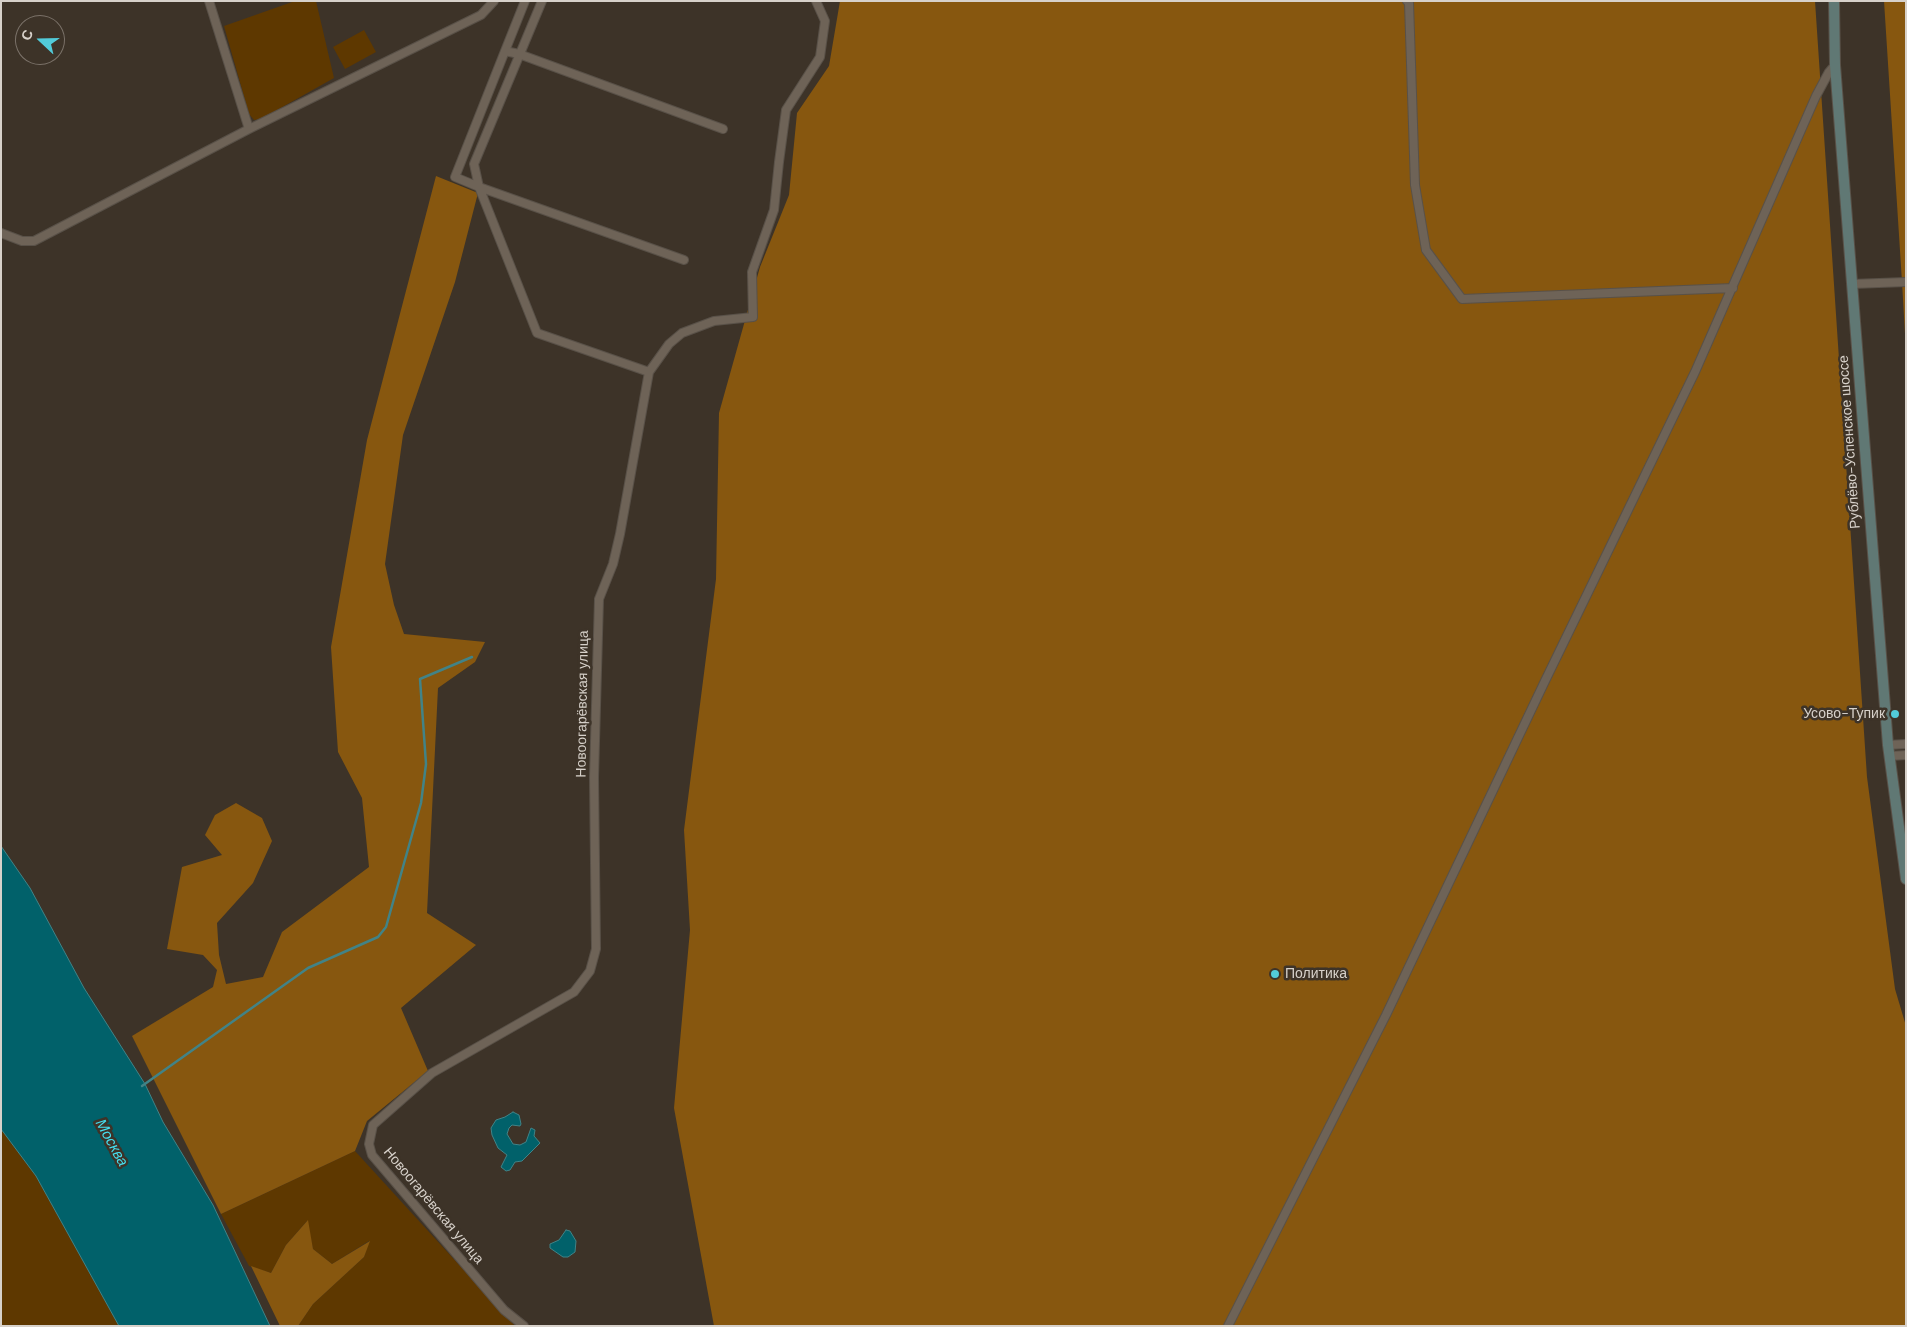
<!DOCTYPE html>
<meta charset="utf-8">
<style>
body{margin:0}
#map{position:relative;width:1907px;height:1327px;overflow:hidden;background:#3d3328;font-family:"DM Sans",sans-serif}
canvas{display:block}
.frame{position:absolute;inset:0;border:2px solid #d7d1ca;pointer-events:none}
.north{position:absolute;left:15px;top:15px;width:50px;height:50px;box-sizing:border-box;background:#3d3328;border:1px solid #7b7269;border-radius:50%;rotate:291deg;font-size:14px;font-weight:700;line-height:20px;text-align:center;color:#d7d1ca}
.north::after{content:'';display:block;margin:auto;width:18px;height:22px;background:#52cbd9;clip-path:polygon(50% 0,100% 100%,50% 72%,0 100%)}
</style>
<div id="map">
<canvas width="1907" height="1327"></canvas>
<div class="frame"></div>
<div class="north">С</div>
</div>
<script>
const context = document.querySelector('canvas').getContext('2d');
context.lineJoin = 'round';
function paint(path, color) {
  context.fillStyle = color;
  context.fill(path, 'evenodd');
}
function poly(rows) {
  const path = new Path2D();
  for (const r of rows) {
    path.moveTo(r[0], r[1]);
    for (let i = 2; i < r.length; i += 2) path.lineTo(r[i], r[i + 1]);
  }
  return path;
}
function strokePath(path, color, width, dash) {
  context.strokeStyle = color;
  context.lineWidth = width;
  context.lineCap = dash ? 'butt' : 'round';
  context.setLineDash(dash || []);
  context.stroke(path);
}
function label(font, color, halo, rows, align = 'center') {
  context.font = font + ' "DM Sans",sans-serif';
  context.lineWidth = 5;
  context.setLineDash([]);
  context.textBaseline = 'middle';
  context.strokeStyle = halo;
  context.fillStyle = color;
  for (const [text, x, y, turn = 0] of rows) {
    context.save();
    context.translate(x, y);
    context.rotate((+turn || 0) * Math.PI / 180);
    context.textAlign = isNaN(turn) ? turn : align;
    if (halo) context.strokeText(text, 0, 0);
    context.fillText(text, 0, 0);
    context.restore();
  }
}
const green = poly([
 [295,1,316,1,334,78,261,119,254,120,249,114,224,26],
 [364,30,376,52,345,69,333,47],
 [1,1129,36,1176,119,1326,1,1326],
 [355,1151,515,1326,298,1326,313,1304,364,1257,369,1241,332,1264,313,1249,307,1221,286,1245,271,1273,249,1266,221,1214]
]);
const forest = poly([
 [840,1,1815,1,1867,777,1895,989,1906,1026,1906,1326,714,1326,674,1108,690,930,684,830,716,579,719,413,760,267,789,195,797,113,829,66],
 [1884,1,1906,1,1906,351,1902,282],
 [436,176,478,193,455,282,403,435,385,564,394,605,404,634,485,642,475,662,438,688,427,913,476,945,401,1008,428,1071,367,1121,355,1151,221,1214,132,1036,213,987,217,970,203,955,167,949,182,867,222,855,205,835,215,815,236,803,262,818,272,841,253,883,217,923,219,955,226,984,263,977,282,932,369,867,362,798,338,752,331,647,367,440],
 [308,1220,313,1249,332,1264,370,1241,364,1257,313,1304,298,1326,280,1326,251,1266,271,1273,286,1245]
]);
const water = poly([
 [1,846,30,888,84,988,145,1084,163,1122,213,1205,270,1326,119,1326,36,1176,1,1129,1,846],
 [513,1112,519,1115,521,1124,520,1126,512,1125,509,1128,507,1134,513,1144,520,1145,526,1142,531,1128,535,1130,534,1136,540,1143,522,1161,515,1162,510,1170,506,1171,501,1167,507,1155,498,1148,492,1135,491,1128,496,1120,505,1117,513,1112],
 [566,1230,570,1231,576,1241,575,1252,568,1257,563,1257,550,1248,550,1244,559,1240,566,1230]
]);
const stream = poly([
 [142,1086,308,968,378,937,386,927,421,803,426,764,420,679,472,657]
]);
const street = poly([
 [209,1,249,129],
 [525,1,505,51,519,54,723,129],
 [1407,1,1409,3,1415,185,1426,250,1462,299,1733,288],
 [479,187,474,164,542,1],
 [479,187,455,177,505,51],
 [1,233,22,241,34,241,249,129,481,15,494,1],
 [1852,284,1906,282],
 [649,372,537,333,479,187,684,260],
 [1888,745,1906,744],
 [1890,756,1906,755],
 [524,1326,504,1310,372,1155,369,1144,373,1125,432,1073,574,992,590,971,596,949,594,777,599,599,613,564,620,534,649,372,669,344,682,333,714,321,753,317,752,272,774,210,779,162,786,110,820,57,825,21,816,1],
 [1228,1326,1386,1015,1545,681,1695,372,1816,96,1829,72,1835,65]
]);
const secondary = poly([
 [1834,1,1835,65,1888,745,1906,879]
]);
const markers = [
 [1895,714,5,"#52cbd9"],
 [1275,974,5,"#52cbd9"]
];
const streetNames = [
 ["Рублёво-Успенское шоссе",1850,442,-94],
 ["Новоогарёвская улица",583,704,-89],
 ["Новоогарёвская улица",433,1206,50]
];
const poiNames = [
 ["Усово-Тупик",1885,714],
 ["Политика",1285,974,"left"]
];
const waterNames = [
 ["Москва",111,1143,61]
];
paint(green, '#5e3800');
paint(forest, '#87570f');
paint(water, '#01616a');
strokePath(water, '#418387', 1);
strokePath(stream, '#418387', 2.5);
strokePath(street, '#595148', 10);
strokePath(secondary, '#595148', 12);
strokePath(street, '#6e6357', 8);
strokePath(secondary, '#607874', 10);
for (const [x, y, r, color] of markers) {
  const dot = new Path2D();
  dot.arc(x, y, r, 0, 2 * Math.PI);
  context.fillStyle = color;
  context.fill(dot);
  strokePath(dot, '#3d3328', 2);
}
label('14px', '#d7d1ca', '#3d3328', streetNames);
label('14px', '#d7d1ca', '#3d3328', poiNames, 'right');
label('italic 15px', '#45dfef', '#3d3328', waterNames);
</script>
